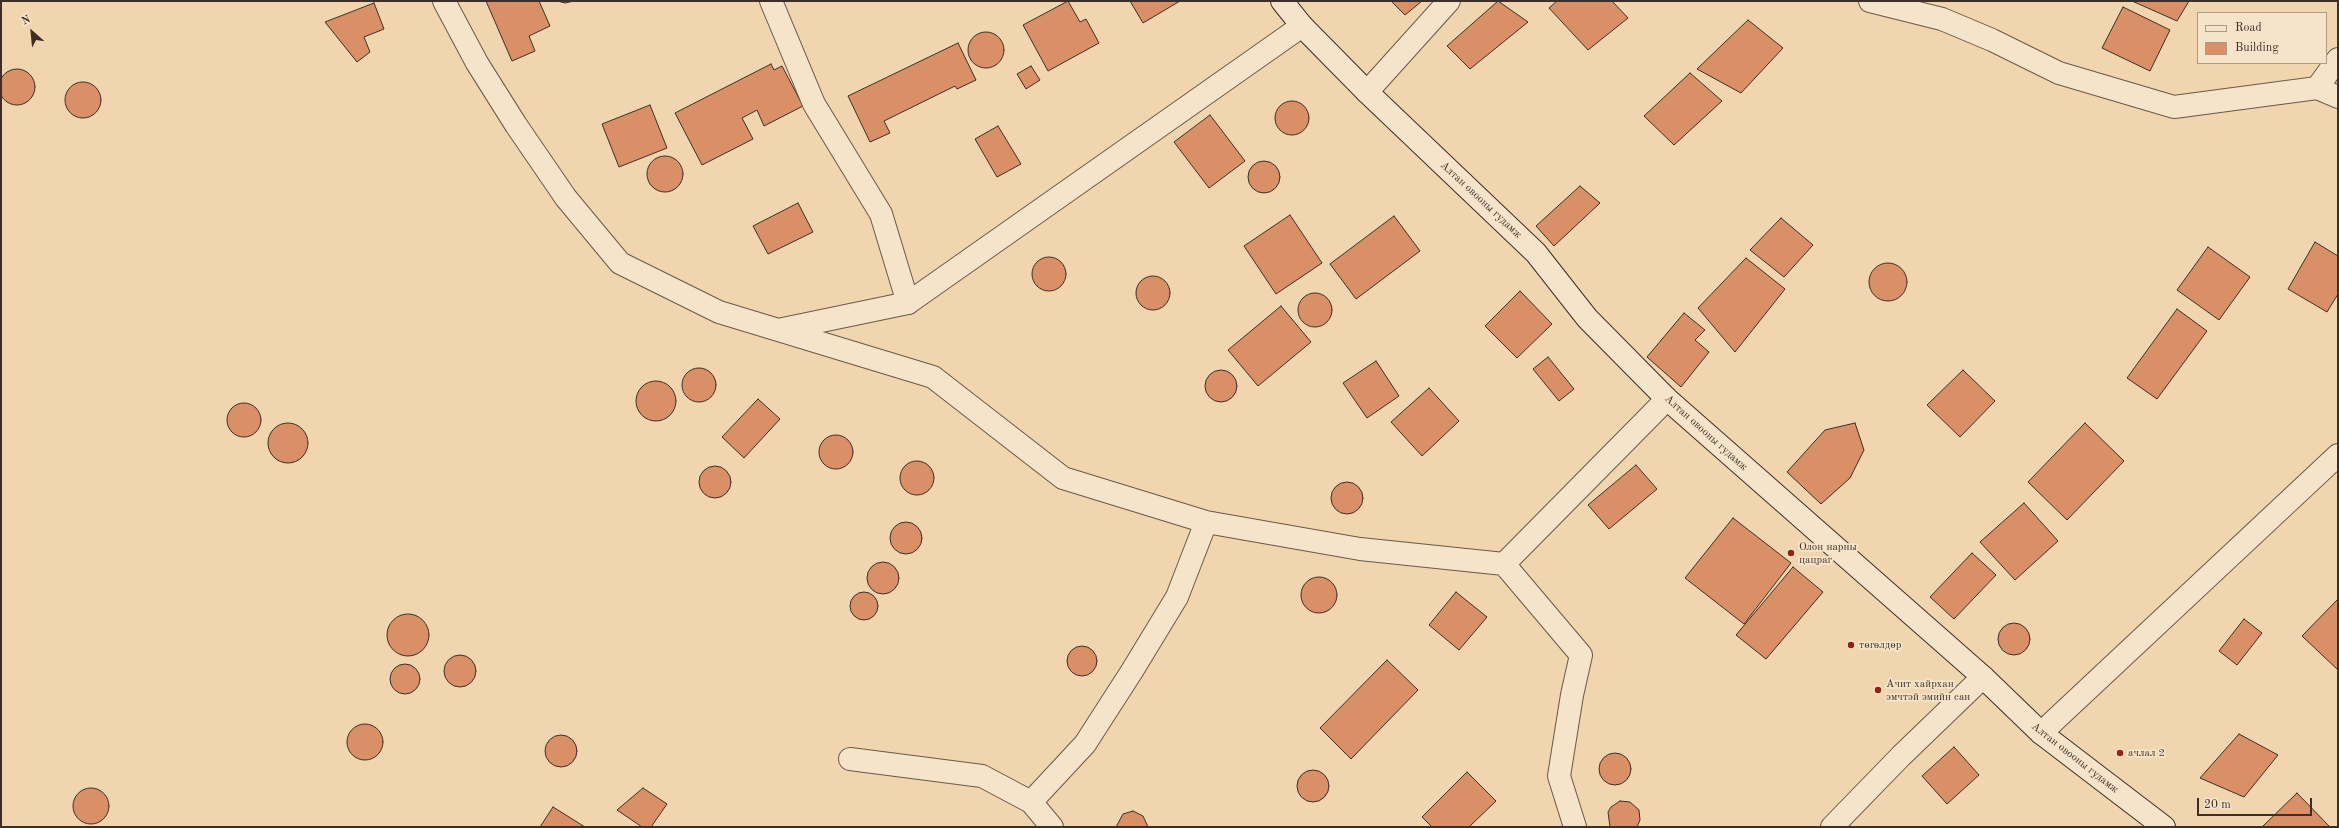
<!DOCTYPE html>
<meta charset="utf-8">
<style>
body{margin:0}
#map{position:relative;width:2339px;height:828px;overflow:hidden;background:#f0d5ae;font-family:"Old Standard TT",serif}
canvas{display:block}
.frame{position:absolute;inset:0;border:2px solid #3e2e27;pointer-events:none}
.legend{position:absolute;left:2197px;top:12px;width:130px;height:52px;box-sizing:border-box;background:#f5e4ca;border:1px solid #ac9b89;margin:0;padding:5px 7px;list-style:none;font-size:12px;color:#3e2e27}
.legend li{display:flex;align-items:center;gap:8px;height:20px}
.legend b{width:20px;border:1px solid #ac9b89}
.north{position:absolute;left:12px;top:12px;width:40px;height:40px;-webkit-text-stroke:3px #f5e4ca;paint-order:stroke;rotate:333deg;font-size:11px;font-weight:700;line-height:16px;text-align:center;color:#3e2e27}
.north::after{content:'';display:block;margin:auto;width:14px;height:18px;background:#3e2e27;clip-path:polygon(50% 0,100% 100%,50% 72%,0 100%)}
.scale{position:absolute;left:2197px;top:798px;width:115px;height:18px;box-sizing:border-box;border:2px solid #3e2e27;border-top:0;padding-left:5px;font-size:12px;line-height:14px;white-space:nowrap;color:#3e2e27;-webkit-text-stroke:3px #f5e4ca;paint-order:stroke}
</style>
<div id="map">
<canvas width="2339" height="828"></canvas>
<div class="frame"></div>
<ul class="legend">
<li><b style="height:5px;background:#f5e4ca"></b>Road</li>
<li><b style="height:11px;background:#da9066"></b>Building</li>
</ul>
<div class="north">N</div>
<div class="scale">20 m</div>
</div>
<script>
const context = document.querySelector('canvas').getContext('2d');
context.lineJoin = 'round';
function paint(path, color) {
  context.fillStyle = color;
  context.fill(path, 'evenodd');
}
function poly(rows) {
  const path = new Path2D();
  for (const r of rows) {
    if (r.length === 3) {
      path.moveTo(r[0] + r[2], r[1]);
      path.arc(r[0], r[1], r[2], 0, 2 * Math.PI);
      continue;
    }
    path.moveTo(r[0], r[1]);
    for (let i = 2; i < r.length; i += 2) path.lineTo(r[i], r[i + 1]);
  }
  return path;
}
function strokePath(path, color, width, dash) {
  context.strokeStyle = color;
  context.lineWidth = width;
  context.lineCap = dash ? 'butt' : 'round';
  context.setLineDash(dash || []);
  context.stroke(path);
}
function label(font, color, halo, rows, align = 'center') {
  context.font = font + ' "Old Standard TT",serif';
  context.lineWidth = 3.5;
  context.setLineDash([]);
  context.textBaseline = 'middle';
  context.strokeStyle = halo;
  context.fillStyle = color;
  for (const [text, x, y, turn = 0] of rows) {
    context.save();
    context.translate(x, y);
    context.rotate((+turn || 0) * Math.PI / 180);
    context.textAlign = isNaN(turn) ? turn : align;
    if (halo) context.strokeText(text, 0, 0);
    context.fillText(text, 0, 0);
    context.restore();
  }
}
const building = poly([
 [486,1,539,1,550,26,529,36,535,51,512,61,486,1],
 [557,1,574,1,565,3,557,1],
 [1068,1,1080,22,1086,19,1099,43,1048,71,1023,25,1068,1],
 [1130,1,1180,1,1143,23,1130,1],
 [1391,1,1422,1,1405,15,1391,1],
 [1498,1,1528,22,1470,69,1447,46,1498,1],
 [1557,1,1612,1,1628,18,1588,50,1549,8,1557,1],
 [2132,1,2189,1,2177,21,2132,1],
 [374,3,384,29,364,37,370,52,357,62,325,22,374,3],
 [2123,7,2170,30,2150,71,2102,48,2123,7],
 [1748,20,1783,48,1741,93,1697,69,1748,20],
 [986,50,18],
 [958,43,976,80,957,89,955,86,884,121,890,133,870,142,848,96,958,43],
 [771,64,774,70,782,66,803,106,764,126,757,110,742,118,753,139,702,165,675,113,771,64],
 [1031,66,1040,80,1026,89,1017,74,1031,66],
 [17,87,18],
 [1690,73,1722,101,1674,145,1644,116,1690,73],
 [83,100,18],
 [1292,118,17],
 [650,105,667,148,619,167,602,124,650,105],
 [1210,115,1245,161,1209,188,1174,142,1210,115],
 [998,126,1021,164,997,177,975,139,998,126],
 [665,174,18],
 [1264,177,16],
 [1580,186,1600,203,1554,246,1536,226,1580,186],
 [798,203,813,232,768,254,753,226,798,203],
 [1290,215,1322,263,1276,294,1244,246,1290,215],
 [1394,216,1420,251,1356,299,1330,264,1394,216],
 [1781,218,1813,245,1784,277,1750,250,1781,218],
 [2315,242,2338,256,2338,294,2327,312,2288,289,2315,242],
 [2208,247,2250,277,2219,320,2177,290,2208,247],
 [1049,274,17],
 [1746,258,1785,289,1735,352,1698,308,1746,258],
 [1888,282,19],
 [1153,293,17],
 [1520,291,1552,324,1517,358,1485,326,1520,291],
 [1315,310,17],
 [1281,306,1311,342,1258,386,1228,350,1281,306],
 [2177,309,2207,331,2157,399,2127,378,2177,309],
 [1684,313,1705,330,1695,340,1709,352,1681,387,1647,357,1684,313],
 [1548,357,1574,389,1559,401,1533,369,1548,357],
 [1376,361,1399,396,1367,418,1343,383,1376,361],
 [699,385,17],
 [1221,386,16],
 [1963,370,1995,401,1960,437,1927,405,1963,370],
 [656,401,20],
 [1429,388,1459,421,1422,456,1391,422,1429,388],
 [758,399,780,419,744,458,722,437,758,399],
 [244,420,17],
 [1855,423,1864,450,1850,478,1821,504,1787,472,1825,430,1855,423],
 [2085,423,2124,461,2067,520,2028,482,2085,423],
 [288,443,20],
 [836,452,17],
 [917,478,17],
 [1636,465,1657,489,1609,529,1588,505,1636,465],
 [715,482,16],
 [1347,498,16],
 [2024,503,2058,541,2015,580,1980,542,2024,503],
 [1733,518,1791,563,1744,624,1685,578,1733,518],
 [906,538,16],
 [1972,553,1996,575,1954,619,1930,597,1972,553],
 [883,578,16],
 [1793,567,1823,592,1766,659,1736,635,1793,567],
 [1319,595,18],
 [1456,592,1487,617,1459,650,1429,625,1456,592],
 [864,606,14],
 [2338,599,2338,670,2302,636,2338,599],
 [408,635,21],
 [2244,619,2262,633,2237,665,2219,651,2244,619],
 [2014,639,16],
 [1082,661,15],
 [460,671,16],
 [1387,660,1418,690,1351,759,1320,728,1387,660],
 [405,679,15],
 [365,742,18],
 [2239,734,2278,755,2244,797,2200,778,2239,734],
 [561,751,16],
 [1954,747,1979,775,1947,804,1922,776,1954,747],
 [1615,769,16],
 [1313,786,16],
 [1467,772,1496,801,1469,827,1432,827,1422,817,1467,772],
 [91,806,18],
 [643,788,667,804,651,827,642,827,617,810,643,788],
 [2297,793,2330,827,2262,827,2297,793],
 [1620,801,1630,802,1639,810,1640,820,1637,827,1610,827,1608,812,1611,807,1620,801],
 [553,807,585,827,540,827,553,807],
 [1133,811,1143,816,1148,827,1116,827,1123,814,1133,811]
]);
const service = poly([
 [771,1,814,104,881,214,908,303]
]);
const minor = poly([
 [444,1,477,63,516,125,566,198,620,263,719,312,933,377,1063,478,1206,522,1360,549,1504,564,1581,655,1572,695,1559,776,1575,827],
 [1870,1,1942,19,1992,40,2059,73,2174,107,2317,88,2338,97],
 [2317,88,2338,59],
 [1367,92,1449,1],
 [778,330,908,303,1302,26],
 [1504,564,1667,399],
 [2041,733,2338,455],
 [850,759,982,776,1031,802],
 [1052,827,1031,802,1085,744,1132,671,1177,597,1206,522],
 [1832,827,1901,756,1983,677]
]);
const secondary = poly([
 [1282,1,1302,26,1367,92,1536,253,1587,318,1667,399,1983,677,2041,733,2164,827]
]);
const markers = [
 [1791,553,4,"#8f2418"],
 [1851,645,4,"#8f2418"],
 [1878,690,4,"#8f2418"],
 [2120,753,4,"#8f2418"]
];
const streetNames = [
 ["Алтан овооны гудамж",1481,200,43],
 ["Алтан овооны гудамж",1706,433,42],
 ["Алтан овооны гудамж",2075,758,38]
];
const poiNames = [
 ["Олон нарны",1799,547],
 ["цацраг",1799,560],
 ["төгөлдөр",1859,645],
 ["Ачит хайрхан",1886,684],
 ["эмчтэй эмийн сан",1886,697],
 ["ачлал 2",2128,753]
];
paint(building, '#da9066');
strokePath(building, '#3e2e27', 1);
strokePath(service, '#6a5849', 24);
strokePath(minor, '#6a5849', 24);
strokePath(secondary, '#3e2e27', 24);
strokePath(service, '#f5e4ca', 22);
strokePath(minor, '#f5e4ca', 22);
strokePath(secondary, '#f5e4ca', 22);
for (const [x, y, r, color] of markers) {
  const dot = new Path2D();
  dot.arc(x, y, r, 0, 2 * Math.PI);
  context.fillStyle = color;
  context.fill(dot);
  strokePath(dot, '#f5e4ca', 1.5);
}
label('11px', '#3e2e27', '#f5e4ca', streetNames);
label('11px', '#3e2e27', '#f5e4ca', poiNames, 'left');
</script>
